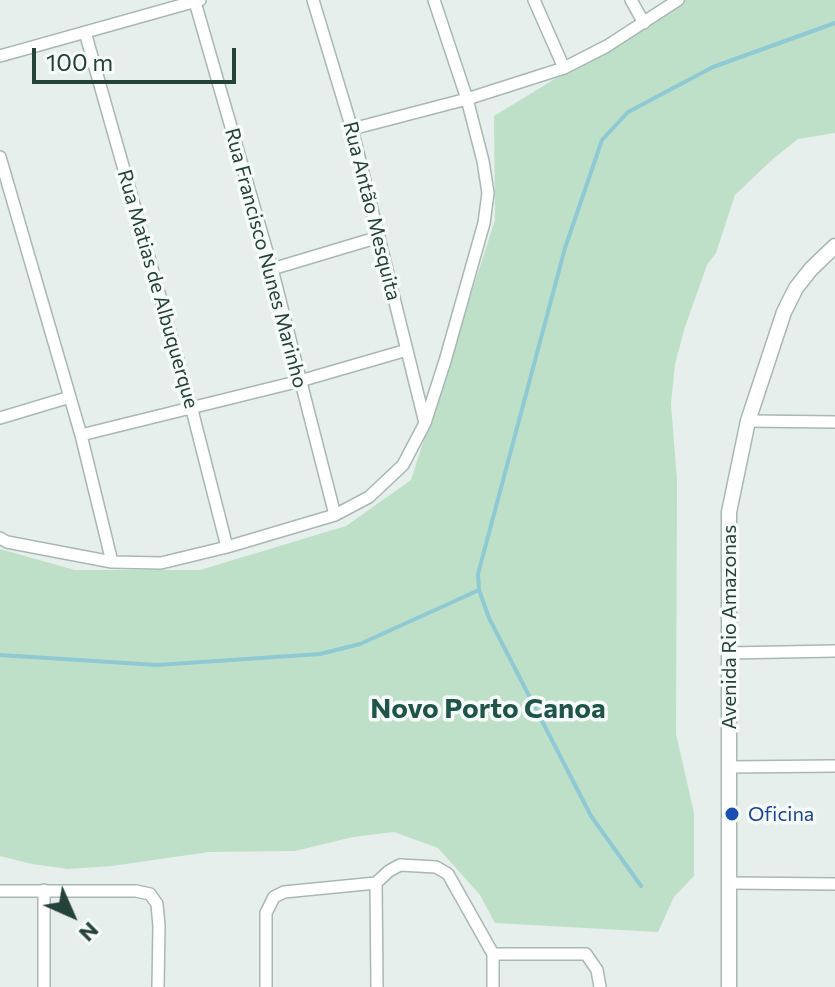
<!DOCTYPE html>
<meta charset="utf-8">
<style>
body{margin:0}
#map{position:relative;width:835px;height:987px;overflow:hidden;background:#e6efeb;font-family:Commissioner,sans-serif}
canvas{display:block}
.north{position:absolute;left:32px;top:875px;width:80px;height:80px;-webkit-text-stroke:6px #f7fbf9;paint-order:stroke;rotate:135deg;font-size:22px;font-weight:700;line-height:32px;text-align:center;color:#24423a}
.north::after{content:'';display:block;margin:auto;width:28px;height:36px;background:#24423a;clip-path:polygon(50% 0,100% 100%,50% 72%,0 100%)}
.scale{position:absolute;left:32px;top:48px;width:204px;height:36px;box-sizing:border-box;border:4px solid #24423a;border-top:0;padding-left:10px;font-size:24px;line-height:28px;white-space:nowrap;color:#24423a;-webkit-text-stroke:6px #f7fbf9;paint-order:stroke}
</style>
<div id="map">
<canvas width="835" height="987"></canvas>
<div class="north">N</div>
<div class="scale">100 m</div>
</div>
<script>
const context = document.querySelector('canvas').getContext('2d');
context.lineJoin = 'round';
function paint(path, color) {
  context.fillStyle = color;
  context.fill(path, 'evenodd');
}
function poly(rows) {
  const path = new Path2D();
  for (const r of rows) {
    path.moveTo(r[0], r[1]);
    for (let i = 2; i < r.length; i += 2) path.lineTo(r[i], r[i + 1]);
  }
  return path;
}
function strokePath(path, color, width, dash) {
  context.strokeStyle = color;
  context.lineWidth = width;
  context.lineCap = dash ? 'butt' : 'round';
  context.setLineDash(dash || []);
  context.stroke(path);
}
function label(font, color, halo, rows, align = 'center') {
  context.font = font + ' Commissioner,sans-serif';
  context.lineWidth = 7;
  context.setLineDash([]);
  context.textBaseline = 'middle';
  context.strokeStyle = halo;
  context.fillStyle = color;
  for (const [text, x, y, turn = 0] of rows) {
    context.save();
    context.translate(x, y);
    context.rotate((+turn || 0) * Math.PI / 180);
    context.textAlign = isNaN(turn) ? turn : align;
    if (halo) context.strokeText(text, 0, 0);
    context.fillText(text, 0, 0);
    context.restore();
  }
}
const green = poly([
 [684,0,835,0,835,133,798,139,774,158,735,195,716,253,707,265,685,327,675,364,671,404,677,480,676,734,694,813,694,876,674,897,658,932,495,923,480,895,438,848,394,832,353,837,295,851,209,852,112,866,68,869,32,864,0,856,0,549,75,570,200,570,346,526,411,480,495,220,494,116]
]);
const stream = poly([
 [0,655,157,665,320,654,360,644,479,590],
 [641,886,591,816,489,618,479,590,478,574,565,248,602,140,628,112,713,67,835,23]
]);
const minor = poly([
 [313,0,352,129,425,423],
 [534,0,564,68],
 [631,0,644,23],
 [195,2,272,269,335,515],
 [85,32,191,406,227,547],
 [0,56,200,0],
 [352,129,467,99,564,68,607,46,678,0],
 [0,157,81,435,112,562],
 [272,269,379,237],
 [0,418,70,397],
 [748,421,835,422],
 [81,435,300,381,407,350],
 [0,538,7,542,112,562,161,563,227,547,335,515,369,497,403,465,425,423,445,361,484,223,488,193,483,161,467,99,434,0],
 [729,653,835,651],
 [729,767,835,766],
 [376,883,377,987],
 [729,883,835,884],
 [44,890,44,987],
 [0,891,136,891,150,894,157,904,159,926,158,987],
 [266,987,266,913,274,897,284,892,376,883,389,871,400,865,436,867,448,874,493,954,586,954,597,970,600,987],
 [493,987,493,954]
]);
const tertiary = poly([
 [729,987,729,512,748,421,784,312,796,288,811,269,835,246]
]);
const markers = [
 [732,814,8,"#1a4fb4"]
];
const streetNames = [
 ["Rua Antão Mesquita",372,211,76],
 ["Rua Francisco Nunes Marinho",266,258,75],
 ["Rua Matias de Albuquerque",158,289,74],
 ["Avenida Rio Amazonas",729,627,-90]
];
const transitNames = [
 ["Oficina",748,814]
];
const districtNames = [
 ["Novo Porto Canoa",488,709]
];
paint(green, '#bfe0c8');
strokePath(stream, '#8ec9d4', 4);
strokePath(minor, '#a8b8b2', 14);
strokePath(tertiary, '#a8b8b2', 17);
strokePath(minor, '#fff', 11);
strokePath(tertiary, '#fff', 14);
for (const [x, y, r, color] of markers) {
  const dot = new Path2D();
  dot.arc(x, y, r, 0, 2 * Math.PI);
  context.fillStyle = color;
  context.fill(dot);
  strokePath(dot, '#f7fbf9', 3);
}
label('20px', '#24423a', '#f7fbf9', streetNames);
label('20px', '#164399', '#f7fbf9', transitNames, 'left');
label('bold 28px', '#1f5548', '#f7fbf9', districtNames);
</script>
